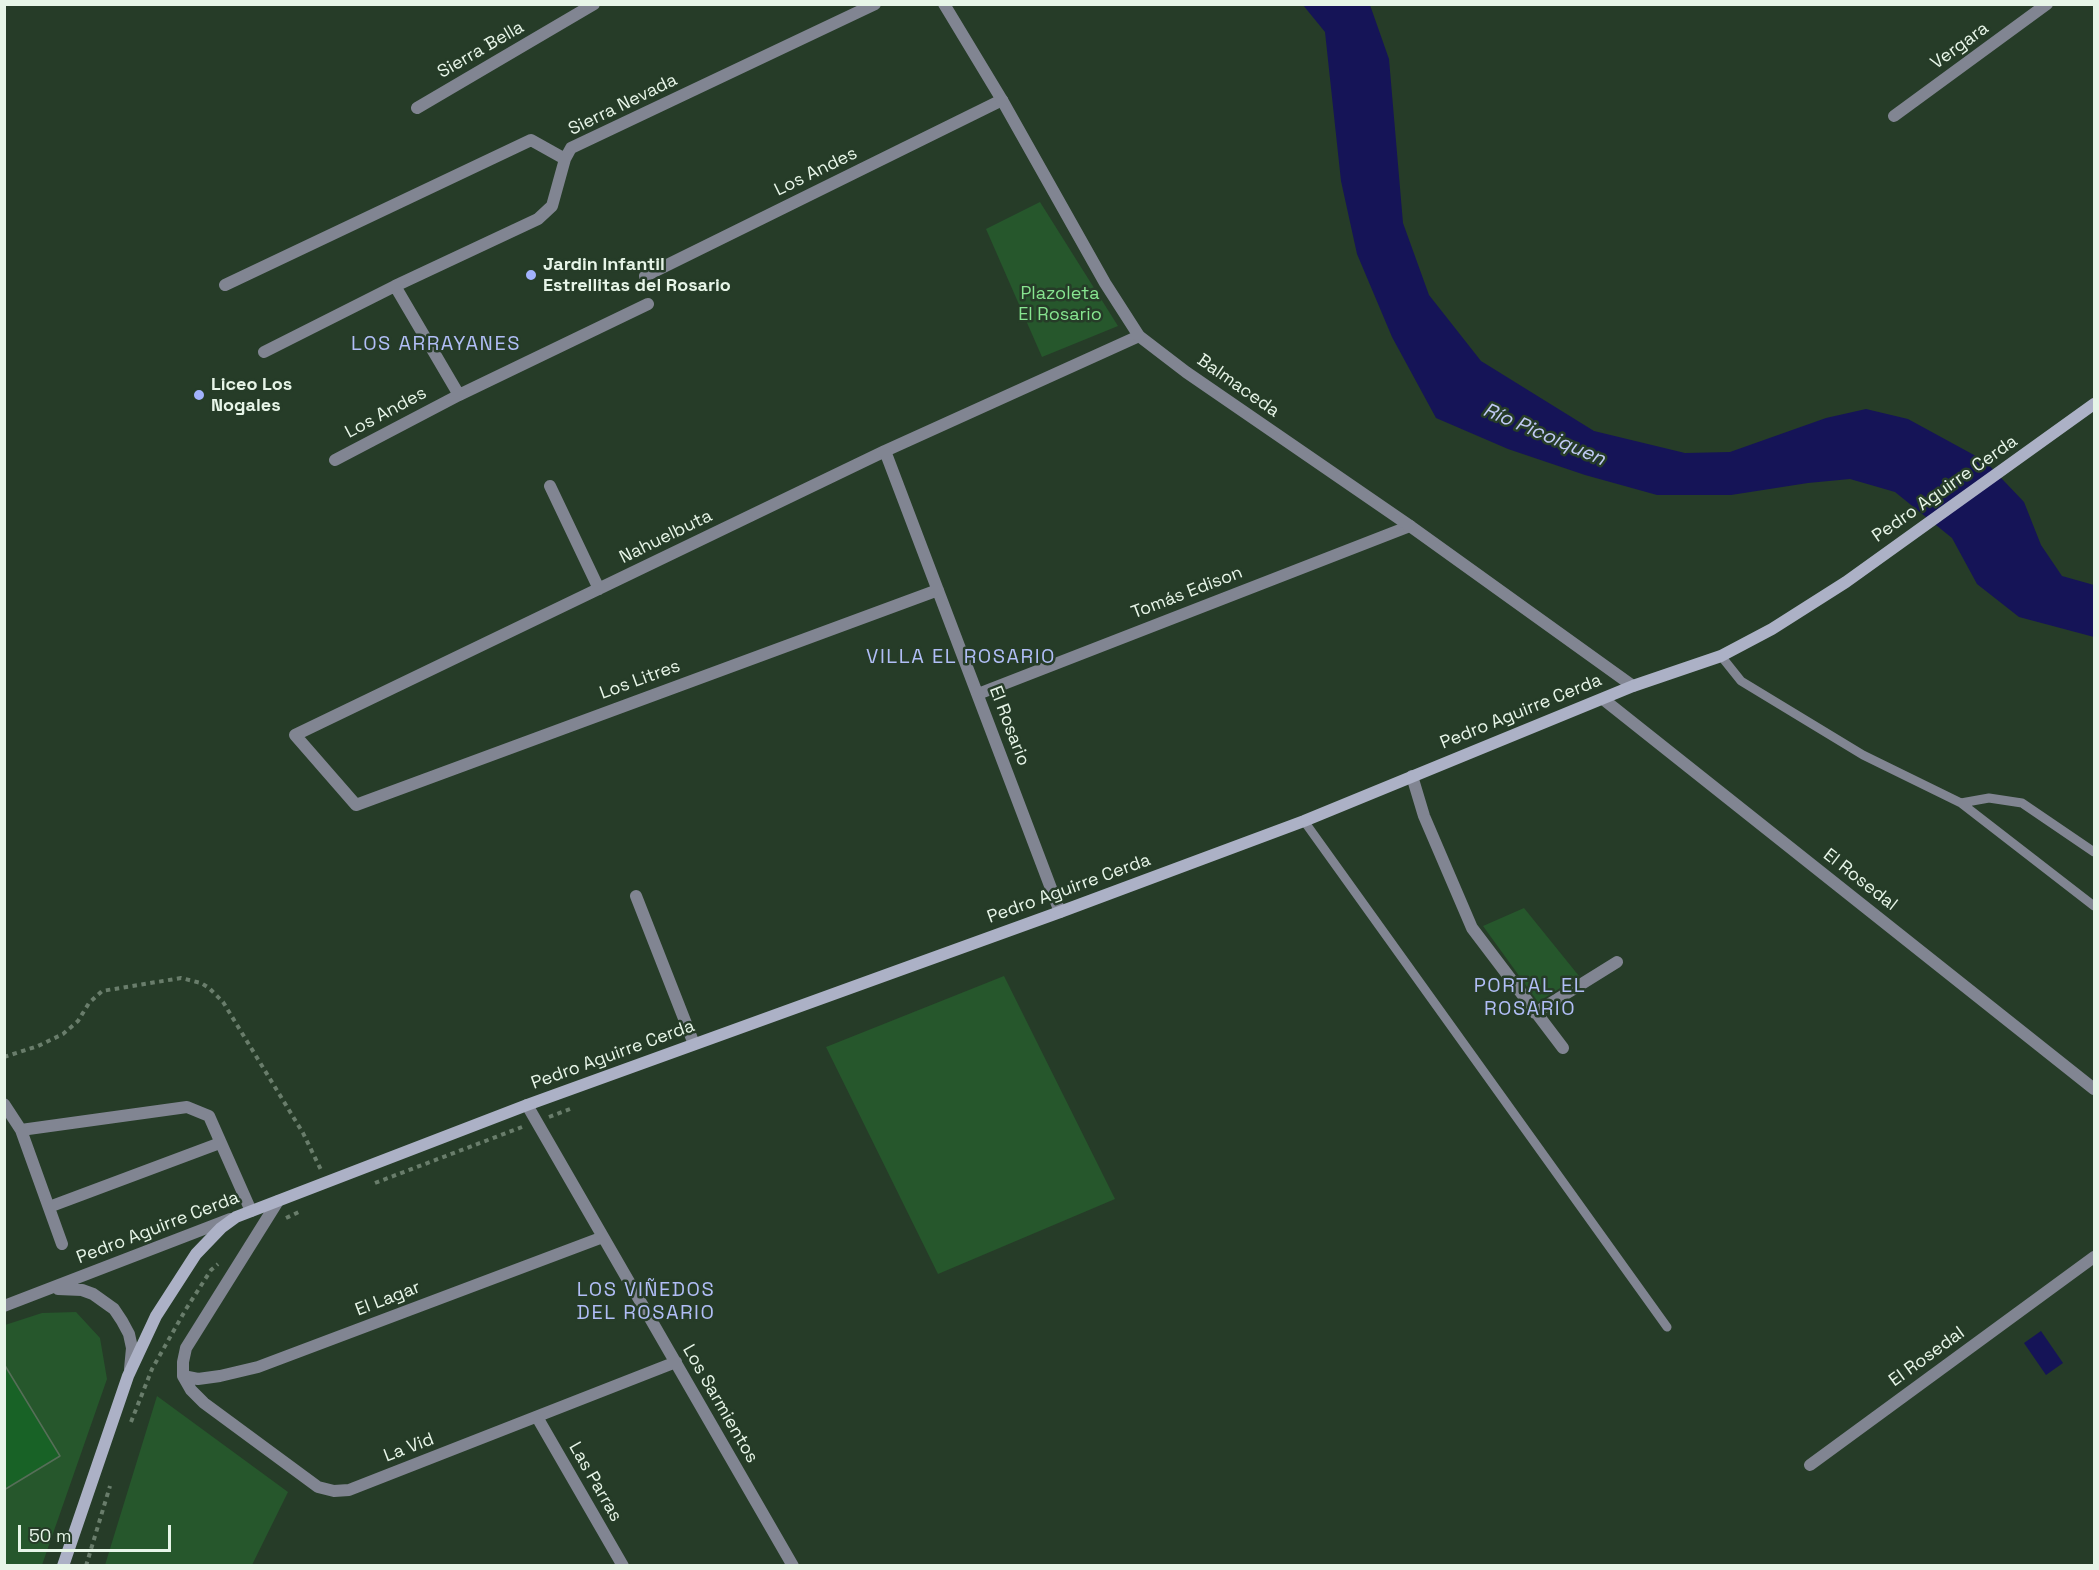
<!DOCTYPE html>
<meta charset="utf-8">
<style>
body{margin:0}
#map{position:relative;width:2099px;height:1570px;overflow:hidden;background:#263c28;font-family:"Space Grotesk",sans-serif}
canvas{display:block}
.frame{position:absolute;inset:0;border:6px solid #e7f5e8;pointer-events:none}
.scale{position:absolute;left:18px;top:1525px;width:153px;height:27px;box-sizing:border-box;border:3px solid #e7f5e8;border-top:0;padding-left:8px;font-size:18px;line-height:21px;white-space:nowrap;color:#e7f5e8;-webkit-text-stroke:4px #263c28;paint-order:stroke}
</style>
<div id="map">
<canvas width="2099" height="1570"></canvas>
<div class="frame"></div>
<div class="scale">50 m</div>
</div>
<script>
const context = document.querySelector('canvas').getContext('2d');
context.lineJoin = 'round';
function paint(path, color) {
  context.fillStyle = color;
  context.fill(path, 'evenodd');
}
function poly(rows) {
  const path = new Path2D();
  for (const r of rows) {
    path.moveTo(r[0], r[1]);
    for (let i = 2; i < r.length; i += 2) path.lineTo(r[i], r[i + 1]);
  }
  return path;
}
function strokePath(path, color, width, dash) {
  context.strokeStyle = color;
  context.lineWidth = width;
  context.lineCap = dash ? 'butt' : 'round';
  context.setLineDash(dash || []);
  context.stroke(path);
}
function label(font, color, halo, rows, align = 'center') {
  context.font = font + ' "Space Grotesk",sans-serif';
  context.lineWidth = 5;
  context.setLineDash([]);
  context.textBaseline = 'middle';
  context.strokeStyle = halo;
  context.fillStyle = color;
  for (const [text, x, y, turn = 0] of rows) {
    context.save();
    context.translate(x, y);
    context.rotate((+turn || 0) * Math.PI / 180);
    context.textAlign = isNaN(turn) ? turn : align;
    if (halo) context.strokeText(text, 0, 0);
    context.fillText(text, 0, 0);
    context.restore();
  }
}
const green = poly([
 [1040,202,1118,326,1042,357,986,229],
 [1524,908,1579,976,1538,1002,1483,926],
 [1004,976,1115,1199,938,1274,826,1047],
 [76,1312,100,1338,107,1379,42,1565,5,1566,5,1325,42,1313],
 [157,1396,288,1492,252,1565,105,1565]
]);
const water = poly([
 [1303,5,1370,5,1389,59,1403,223,1429,295,1481,361,1594,431,1685,453,1730,452,1826,418,1866,409,1908,419,1985,461,2024,502,2041,545,2062,576,2094,585,2094,637,2019,617,1977,584,1952,538,1895,492,1850,479,1808,483,1731,495,1657,495,1585,475,1508,449,1436,418,1392,337,1357,254,1341,181,1325,32],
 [2041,1331,2063,1363,2046,1375,2024,1343]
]);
const building = poly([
 [4,1364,60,1456,4,1490,4,1364]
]);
const path = poly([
 [4,1057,38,1046,63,1034,78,1021,89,1003,102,991,181,978,201,983,209,988,223,1002,303,1133,321,1170],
 [549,1117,570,1109],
 [375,1183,522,1127],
 [286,1218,301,1211],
 [131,1422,152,1369,186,1309,211,1270,218,1264],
 [86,1566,110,1486]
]);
const service = poly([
 [1721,656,1741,681,1863,755,1961,803,2094,906],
 [1961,803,1989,798,2022,803,2094,852],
 [1304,821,1667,1327]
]);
const minor = poly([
 [417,108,594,4],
 [1894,116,2047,4],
 [645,276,1002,100],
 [225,285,531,140,565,159],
 [395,286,459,395],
 [264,352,395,286,538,219,552,206,565,159,571,148,875,4],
 [885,451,1060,912],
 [335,460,459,395,648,304],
 [550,486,599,589],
 [938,590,356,805,295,735,885,451,1139,336],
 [978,694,1410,526],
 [1603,699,2094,1089],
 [1412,776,1424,816,1472,928,1563,1048],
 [636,896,694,1044],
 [1535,1013,1617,962],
 [4,1104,21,1130,62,1244],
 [527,1105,793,1566],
 [21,1130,187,1107,209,1116,251,1211],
 [49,1207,220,1143],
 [58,1289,82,1290,93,1294,114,1309,122,1321,129,1334,132,1348,130,1369],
 [4,1306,230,1219],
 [183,1376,191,1390,204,1403,318,1487,334,1491,349,1490,676,1362],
 [183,1376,198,1379,220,1376,258,1367,603,1237],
 [183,1376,183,1362,186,1348,278,1201],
 [537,1417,623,1566],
 [1810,1465,2094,1257]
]);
const tertiary = poly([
 [944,4,1002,100,1105,283,1139,336,1186,372,1410,526,1633,686]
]);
const secondary = poly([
 [63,1566,128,1376,156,1316,196,1254,221,1228,236,1217,527,1105,1060,912,1304,821,1633,686,1721,656,1772,629,1846,582,2094,404]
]);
const markers = [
 [531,275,6,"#a2b2fd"],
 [199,395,6,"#a2b2fd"]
];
const streetNames = [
 ["Vergara",1960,46,-36],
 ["Sierra Bella",481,50,-30],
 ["Sierra Nevada",623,105,-26],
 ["Los Andes",816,172,-26],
 ["Balmaceda",1238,386,35],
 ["Los Andes",386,413,-28],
 ["Pedro Aguirre Cerda",1945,489,-35],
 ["Nahuelbuta",666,537,-26],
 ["Tomás Edison",1187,593,-21],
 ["Los Litres",640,680,-20],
 ["Pedro Aguirre Cerda",1521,712,-22],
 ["El Rosario",1009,726,69],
 ["El Rosedal",1860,880,38],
 ["Pedro Aguirre Cerda",1069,889,-20],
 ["Pedro Aguirre Cerda",613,1055,-20],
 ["Pedro Aguirre Cerda",158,1228,-21],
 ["El Lagar",388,1299,-21],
 ["El Rosedal",1927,1357,-36],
 ["Los Sarmientos",720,1404,60],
 ["La Vid",409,1448,-21],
 ["Las Parras",595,1482,60]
];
const poiNames = [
 ["Jardin Infantil",543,265],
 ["Estrellitas del Rosario",543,286],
 ["Liceo Los",211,385],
 ["Nogales",211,406]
];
const parkNames = [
 ["Plazoleta",1060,294],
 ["El Rosario",1060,315]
];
const neighbourhoodNames = [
 ["LOS ARRAYANES",436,345],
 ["VILLA EL ROSARIO",961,658],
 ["PORTAL EL",1530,987],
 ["ROSARIO",1530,1010],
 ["LOS VIÑEDOS",646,1291],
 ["DEL ROSARIO",646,1314]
];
const waterNames = [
 ["Río Picoiquen",1544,435,23]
];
paint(green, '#26572c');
paint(water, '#151457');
paint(building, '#186226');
strokePath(building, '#566e58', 1.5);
strokePath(path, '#697d6b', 4, [4.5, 4.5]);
strokePath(service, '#818592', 9);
strokePath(minor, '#818592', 12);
strokePath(tertiary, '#818592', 12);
strokePath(secondary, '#acb1c6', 12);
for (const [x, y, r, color] of markers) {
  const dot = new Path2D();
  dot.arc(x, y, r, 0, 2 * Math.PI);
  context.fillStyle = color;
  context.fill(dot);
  strokePath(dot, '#263c28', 2);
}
label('18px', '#e7f5e8', '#263c28', streetNames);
label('bold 18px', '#e7f5e8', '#263c28', poiNames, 'left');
label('18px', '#87e590', '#263c28', parkNames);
context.letterSpacing = '1.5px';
label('20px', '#b1bef6', '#263c28', neighbourhoodNames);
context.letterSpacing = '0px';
label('italic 20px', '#c0caf4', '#263c28', waterNames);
</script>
